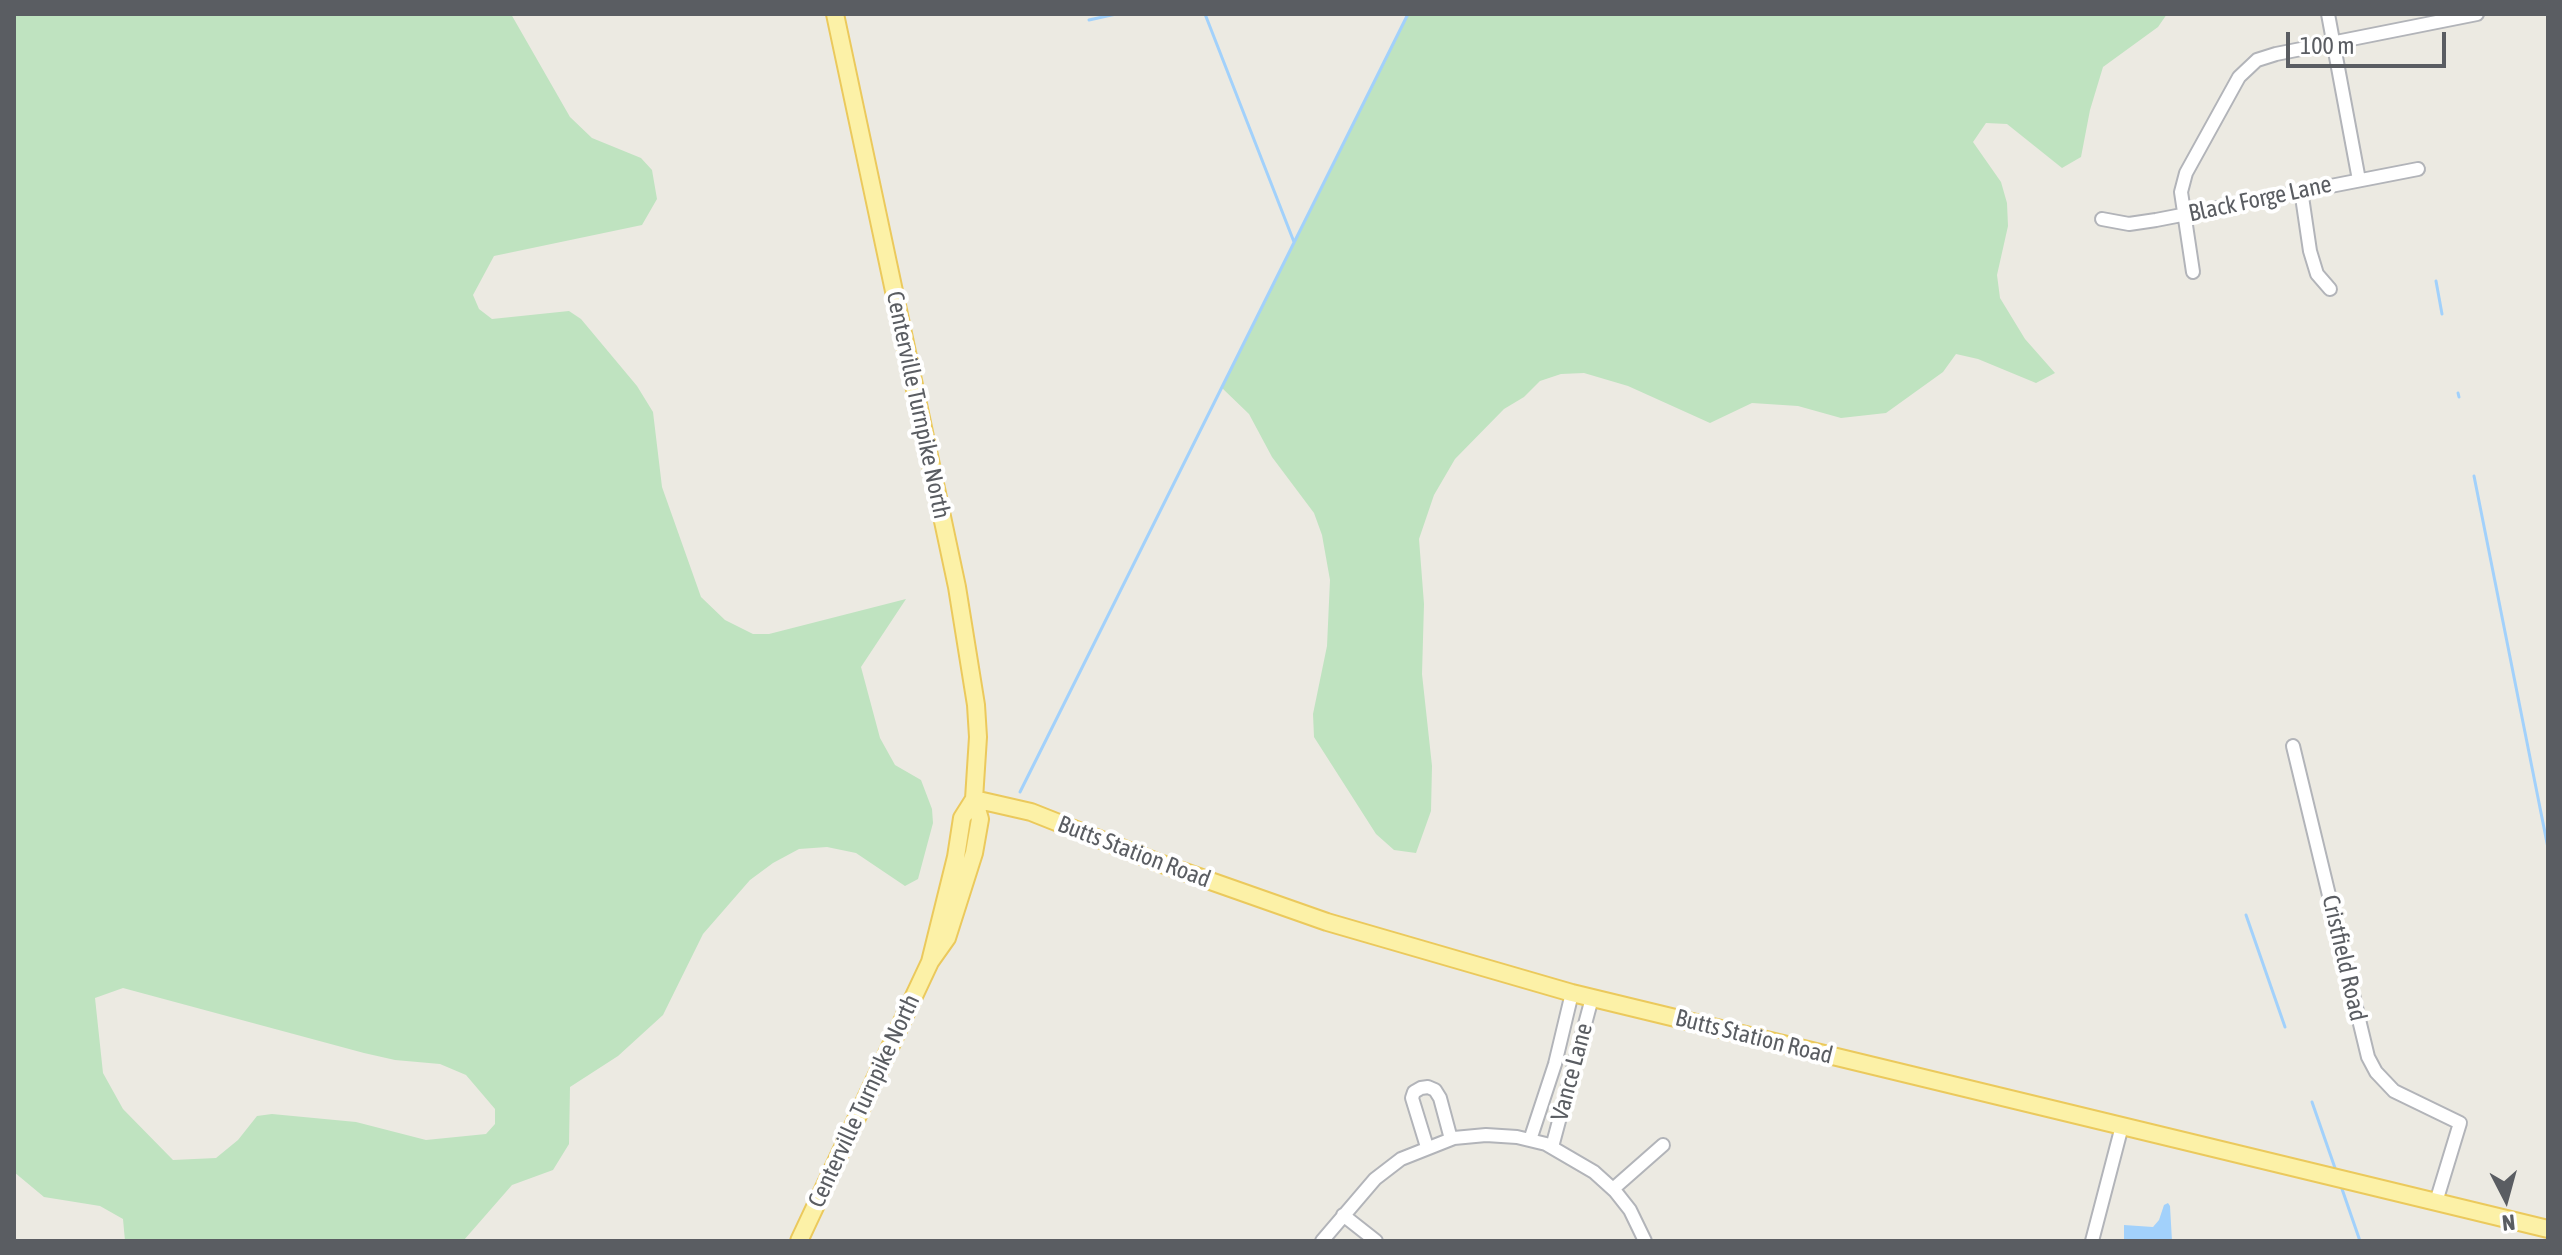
<!DOCTYPE html>
<style>
body{margin:0}
#map{position:relative;width:2562px;height:1255px;overflow:hidden;background:#eceae2;font-family:"Asap Condensed",sans-serif}
canvas{display:block}
.frame{position:absolute;inset:0;border:16px solid #5a5d62;pointer-events:none}
.north{position:absolute;left:2466px;top:1159px;width:80px;height:80px;-webkit-text-stroke:6px #fff;paint-order:stroke;rotate:174deg;font-size:22px;font-weight:700;line-height:32px;text-align:center;color:#5a5d62}
.north::after{content:'';display:block;margin:auto;width:28px;height:36px;background:#5a5d62;clip-path:polygon(50% 0,100% 100%,50% 72%,0 100%)}
.scale{position:absolute;left:2286px;top:32px;width:160px;height:36px;box-sizing:border-box;border:4px solid #5a5d62;border-top:0;padding-left:10px;font-size:24px;line-height:28px;white-space:nowrap;color:#5a5d62;-webkit-text-stroke:6px #fff;paint-order:stroke}
</style>
<div id="map">
<canvas width="2562" height="1255"></canvas>
<div class="frame"></div>
<div class="north">N</div>
<div class="scale">100 m</div>
</div>
<script>
const context = document.querySelector('canvas').getContext('2d');
context.lineJoin = 'round';
function paint(path, color) {
  context.fillStyle = color;
  context.fill(path, 'evenodd');
}
function poly(rows) {
  const path = new Path2D();
  for (const r of rows) {
    path.moveTo(r[0], r[1]);
    for (let i = 2; i < r.length; i += 2) path.lineTo(r[i], r[i + 1]);
  }
  return path;
}
function strokePath(path, color, width, dash) {
  context.strokeStyle = color;
  context.lineWidth = width;
  context.lineCap = dash ? 'butt' : 'round';
  context.setLineDash(dash || []);
  context.stroke(path);
}
function label(font, color, halo, rows, align = 'center') {
  context.font = font + ' "Asap Condensed",sans-serif';
  context.lineWidth = 8;
  context.setLineDash([]);
  context.textBaseline = 'middle';
  context.strokeStyle = halo;
  context.fillStyle = color;
  for (const [text, x, y, turn = 0] of rows) {
    context.save();
    context.translate(x, y);
    context.rotate((+turn || 0) * Math.PI / 180);
    context.textAlign = isNaN(turn) ? turn : align;
    if (halo) context.strokeText(text, 0, 0);
    context.fillText(text, 0, 0);
    context.restore();
  }
}
const green = poly([
 [14,14,511,14,570,117,592,138,641,158,652,170,657,199,642,225,494,256,473,295,479,309,492,319,569,311,581,319,637,386,653,412,662,487,701,597,725,620,753,634,769,634,906,599,861,667,880,738,895,765,921,780,932,809,933,823,918,879,905,886,856,853,827,847,799,849,773,863,750,880,703,934,663,1015,618,1056,570,1087,569,1144,553,1170,512,1185,464,1240,125,1241,123,1219,100,1206,44,1197,14,1172],
 [123,988,364,1053,395,1060,440,1064,466,1075,495,1109,495,1124,486,1134,426,1140,356,1122,272,1114,257,1116,238,1140,216,1158,173,1160,123,1109,103,1073,95,998],
 [1408,14,2167,14,2158,27,2103,67,2090,110,2081,157,2062,168,2007,124,1986,123,1973,142,2001,182,2007,203,2008,226,1997,275,2000,298,2025,339,2055,373,2036,383,1978,359,1956,354,1943,372,1886,413,1841,418,1798,406,1752,403,1710,423,1628,386,1584,373,1561,374,1540,381,1524,397,1504,409,1455,459,1434,495,1419,539,1424,604,1422,674,1432,766,1431,811,1416,853,1394,850,1376,834,1314,737,1313,714,1327,646,1330,580,1322,535,1314,513,1272,457,1249,414,1222,388]
]);
const water = poly([
 [2168,1203,2170,1206,2172,1241,2124,1241,2124,1225,2153,1227,2159,1220,2164,1205]
]);
const stream = poly([
 [1205,14,1294,242],
 [1089,20,1116,14],
 [2436,281,2442,314],
 [2458,393,2459,397],
 [2474,476,2548,848],
 [1020,792,1408,14],
 [2246,915,2285,1027],
 [2312,1102,2335,1168],
 [2342,1189,2360,1241]
]);
const minor = poly([
 [2328,14,2359,180],
 [2301,190,2310,251,2317,274,2330,289],
 [2102,219,2129,224,2156,220,2418,169],
 [2193,272,2181,192,2186,173,2239,77,2257,60,2276,54,2477,14],
 [2293,746,2368,1057,2376,1072,2394,1091,2460,1123,2436,1202],
 [1530,1140,1555,1064,1572,993],
 [1427,1147,1412,1098,1414,1092,1421,1088,1428,1087,1435,1090,1440,1098,1451,1139],
 [1552,1147,1592,998],
 [1613,1189,1663,1145],
 [1343,1215,1376,1241],
 [1322,1241,1375,1179,1401,1159,1454,1138,1486,1135,1517,1137,1546,1144,1594,1172,1615,1191,1630,1210,1645,1241],
 [2092,1241,2122,1126]
]);
const major = poly([
 [835,14,957,587,976,705,978,737,974,799,962,818,956,857,930,962],
 [974,799,1031,812,1162,864,1327,922,1572,993,2548,1229],
 [799,1241,930,962,947,938,974,853,980,819,974,799]
]);
const streetNames = [
 ["Black Forge Lane",2260,199,-12],
 ["Centerville Turnpike North",918,405,78],
 ["Butts Station Road",1134,852,21],
 ["Cristfield Road",2344,958,77],
 ["Butts Station Road",1754,1037,14],
 ["Vance Lane",1572,1072,-75],
 ["Centerville Turnpike North",864,1101,-65]
];
paint(green, '#bfe3c0');
paint(water, '#a2d1fb');
strokePath(stream, '#a2d1fb', 3);
strokePath(minor, '#b2b4b9', 16);
strokePath(major, '#ebc95c', 20);
strokePath(minor, '#fff', 12);
strokePath(major, '#fcf1a7', 16);
label('24px', '#5a5d62', '#fff', streetNames);
</script>
